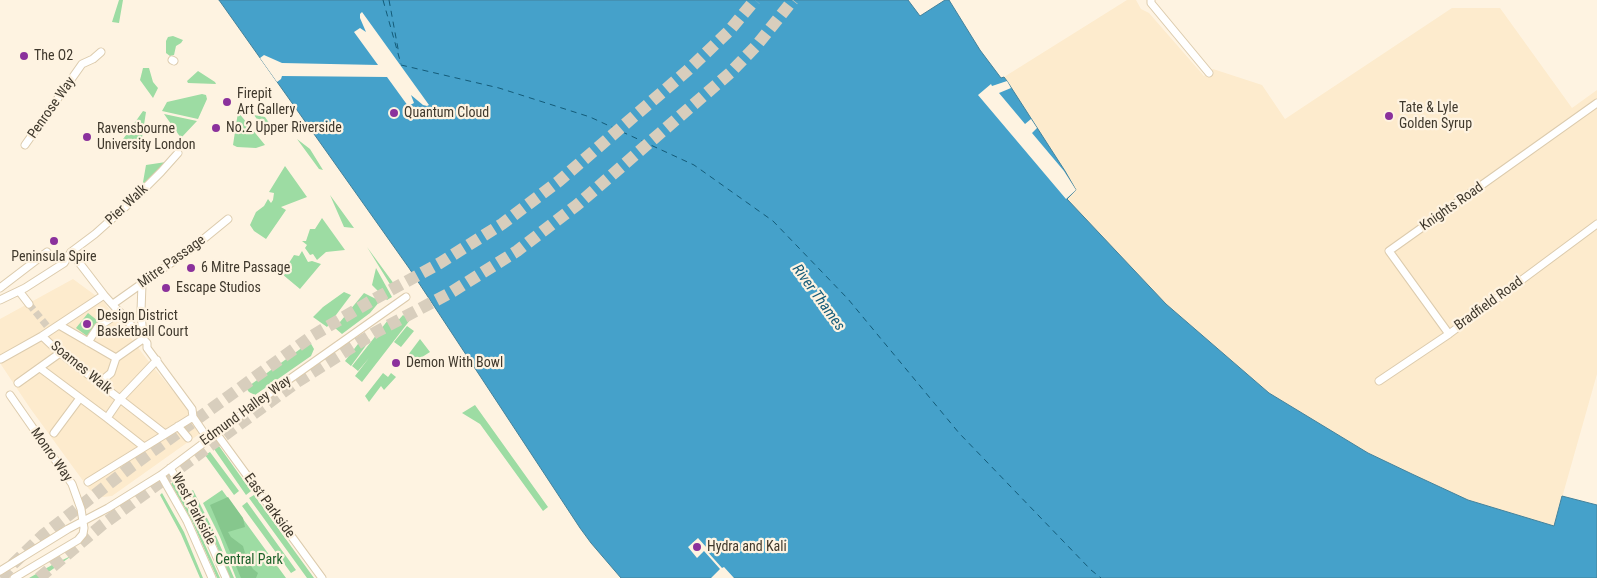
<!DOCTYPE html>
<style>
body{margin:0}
canvas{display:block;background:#fef3e1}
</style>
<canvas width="1597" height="578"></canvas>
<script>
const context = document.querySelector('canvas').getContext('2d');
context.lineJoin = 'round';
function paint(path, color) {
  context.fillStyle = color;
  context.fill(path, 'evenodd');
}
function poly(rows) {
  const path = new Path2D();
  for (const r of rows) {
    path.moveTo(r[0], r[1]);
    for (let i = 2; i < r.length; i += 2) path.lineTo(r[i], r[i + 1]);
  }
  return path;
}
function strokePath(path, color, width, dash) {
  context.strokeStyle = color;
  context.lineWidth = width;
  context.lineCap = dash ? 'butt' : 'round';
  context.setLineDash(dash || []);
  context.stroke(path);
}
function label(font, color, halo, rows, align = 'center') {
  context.font = font + ' "Roboto Condensed",sans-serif';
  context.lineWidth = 4.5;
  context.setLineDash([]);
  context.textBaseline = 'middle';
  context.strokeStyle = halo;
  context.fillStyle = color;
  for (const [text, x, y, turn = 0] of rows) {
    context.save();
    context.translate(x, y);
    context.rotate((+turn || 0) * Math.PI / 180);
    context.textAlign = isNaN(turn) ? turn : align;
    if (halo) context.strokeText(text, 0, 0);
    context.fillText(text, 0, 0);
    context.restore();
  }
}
const built = poly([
 [1127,0,1136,0,1141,9,1149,13,1204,76,1213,69,1262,85,1285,119,1452,8,1500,8,1572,108,1597,90,1597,374,1554,526,1468,500,1412,474,1368,453,1269,393,1166,304,1066,199,1075,191,1065,171,1004,77],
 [73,279,103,301,146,358,205,430,112,496,103,497,97,495,89,489,30,408,0,363,0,319]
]);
const green = poly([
 [119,0,123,0,119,23,112,22],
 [173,36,183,40,181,43,176,46,174,55,170,56,166,53,166,41,168,37],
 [143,68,149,68,153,82,158,88,153,98,140,80],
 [198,71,215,82,216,84,188,83,187,81],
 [202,94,206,95,207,99,198,119,162,111,167,102],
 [143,111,146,112,141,144,121,142],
 [238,112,265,145,256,148,237,147,233,145],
 [164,114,197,121,181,138],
 [254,115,265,117,274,130,264,129],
 [297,139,310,149,323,170,319,169],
 [166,162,142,188,146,165],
 [285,166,307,197,281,207,286,210,266,239,254,231,250,225,256,212,264,206,268,199,271,203,273,200,274,193,269,192],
 [330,195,354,228,344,227],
 [322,218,345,250,326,252,317,260,313,254,310,255,305,248,307,245,302,241,306,241,310,229,315,229],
 [367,247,397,288,396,294],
 [302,251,308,262,312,261,321,264,300,289,282,274,294,255,299,256],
 [376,268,392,297,387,300,372,285],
 [344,292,351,295,327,327,313,317,323,307],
 [364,293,380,301,370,313,342,334,335,328],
 [88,313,98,321,87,336,76,328],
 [403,315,410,320,362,382,355,376,369,358,358,371,352,366,388,320,394,325],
 [407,326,414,331,401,347,394,342],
 [364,336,370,340,351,366,345,361],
 [420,339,430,352,411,364,405,359],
 [310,342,314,349,311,356,255,395,249,392,246,388],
 [383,373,388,377,391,373,396,377,384,390,381,386,369,402,365,396],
 [475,405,548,507,543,511,480,424,462,413],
 [219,446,251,491,246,495,214,449],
 [210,452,239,491,234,495,205,455],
 [173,482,194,520,220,578,217,578,192,521,171,484],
 [193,490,216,536,234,578,230,578,213,537,190,492],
 [222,490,286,578,236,578,220,537,203,503],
 [162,493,184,532,203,578,200,578,181,534,160,495],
 [254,495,314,578,307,578,249,498],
 [247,502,296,570,291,573,242,506],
 [73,555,40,578,29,578,52,565]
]);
const forest = poly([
 [228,497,243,518,245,527,228,532,231,537,243,546,247,560,253,569,258,573,256,578,241,578,210,505]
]);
const water = poly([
 [219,0,908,0,920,16,945,0,949,0,980,50,1001,78,1004,77,1007,81,1065,171,1076,190,1067,199,1166,304,1269,393,1368,453,1412,474,1468,500,1554,526,1562,496,1597,505,1597,578,621,578,591,543,580,528,409,268,219,0]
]);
const pier = poly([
 [362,12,429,105,427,106,423,105,411,95,414,103,408,106,387,77,282,76,281,79,277,82,260,58,264,55,282,63,378,65,354,32,360,28,366,32,360,18,360,14],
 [1007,81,1011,88,999,93,1025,124,1031,119,1037,128,1032,133,1064,171,1076,190,1066,199,978,95,991,84,992,86],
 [698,538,707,548,706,550,722,568,724,567,734,578,711,578,720,569,704,551,697,558,688,547]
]);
const ferry = poly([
 [383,0,401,64],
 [389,0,399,54],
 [401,65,499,88,590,117,694,165,773,221,848,299,959,433,1091,570,1101,578]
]);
const streetTunnel = poly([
 [29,304,47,326]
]);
const highwayTunnel = poly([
 [1,578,13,564,43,535,132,466,312,336,371,301,440,263,502,224,559,181,688,70,729,31,755,0],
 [39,578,102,525,297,382,376,332,450,293,517,251,577,205,730,73,757,45,793,0]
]);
const street = poly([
 [1151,0,1151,3,1209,73],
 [172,60,174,61],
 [25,145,82,64,93,59,101,52],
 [71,252,104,295,147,343,147,348,192,409,193,417,208,439],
 [0,288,47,252],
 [19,291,29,304],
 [0,300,25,288,64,263,71,252,95,234,132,201,161,172,178,153],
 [113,304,195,246,228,219],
 [59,325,116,358],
 [1449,334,1389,251,1597,103],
 [42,336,60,353,120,399,107,418,144,447],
 [88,342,98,327,120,312],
 [1,359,42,336,104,295],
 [157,360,120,399,165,434],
 [40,368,107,418],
 [1379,381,1449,334,1597,224],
 [18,383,60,353],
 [99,383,111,373,116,358,143,339,141,311,142,284],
 [10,395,72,484,81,509,84,528,83,534,78,540,14,578],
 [178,426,188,438],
 [54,433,80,398],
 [216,433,322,578],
 [170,468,200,519,226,578],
 [161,475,187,521,212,578],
 [88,482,193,417],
 [0,571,68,529,108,508,161,475,277,388,406,297]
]);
const markers = [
 [24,56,5,"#8b319c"],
 [227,102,5,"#8b319c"],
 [394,113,5,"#8b319c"],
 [1389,116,5,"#8b319c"],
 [216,128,5,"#8b319c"],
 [87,137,5,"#8b319c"],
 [54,241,5,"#8b319c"],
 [191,268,5,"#8b319c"],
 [166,288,5,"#8b319c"],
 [87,324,5,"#8b319c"],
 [396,363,5,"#8b319c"],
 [697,547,5,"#8b319c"]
];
const poiNames = [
 ["The O2",34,56],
 ["Firepit",237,94],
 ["Art Gallery",237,110],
 ["Tate & Lyle",1399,108],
 ["Golden Syrup",1399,124],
 ["Quantum Cloud",404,113],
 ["No.2 Upper Riverside",226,128],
 ["Ravensbourne",97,129],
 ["University London",97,145],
 ["Peninsula Spire",54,257,"center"],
 ["6 Mitre Passage",201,268],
 ["Escape Studios",176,288],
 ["Design District",97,316],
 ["Basketball Court",97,332],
 ["Demon With Bowl",406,363],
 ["Hydra and Kali",707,547]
];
const streetNames = [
 ["Penrose Way",52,108,-55],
 ["Pier Walk",127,205,-43],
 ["Knights Road",1452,207,-35],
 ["Mitre Passage",172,262,-36],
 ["Bradfield Road",1489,304,-36],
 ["Soames Walk",81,368,39],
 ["Edmund Halley Way",246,411,-36],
 ["Monro Way",51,455,55],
 ["East Parkside",269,506,54],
 ["West Parkside",193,509,62]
];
const parkNames = [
 ["Central Park",249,560]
];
const waterNames = [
 ["River Thames",818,298,54]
];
paint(built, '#fdebcd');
paint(green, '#9ddca3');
paint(forest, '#86c78d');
paint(water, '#45a1ca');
strokePath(water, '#44829b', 1);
paint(pier, '#fef3e1');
strokePath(ferry, '#145b78', 1, [6, 5]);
strokePath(streetTunnel, '#d8cebd', 7, [7, 3.5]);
strokePath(highwayTunnel, '#d8cebd', 12, [12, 6]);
strokePath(street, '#dccbad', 9);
strokePath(street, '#fff', 7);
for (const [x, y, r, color] of markers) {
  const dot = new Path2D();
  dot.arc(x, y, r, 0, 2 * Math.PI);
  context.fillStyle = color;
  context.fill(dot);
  strokePath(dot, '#fef3e1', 2);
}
label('14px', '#40392d', '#fef3e1', poiNames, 'left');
label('14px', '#40392d', '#fef3e1', streetNames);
label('14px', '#1c602a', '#fef3e1', parkNames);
label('italic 15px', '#145b78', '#fef3e1', waterNames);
</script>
